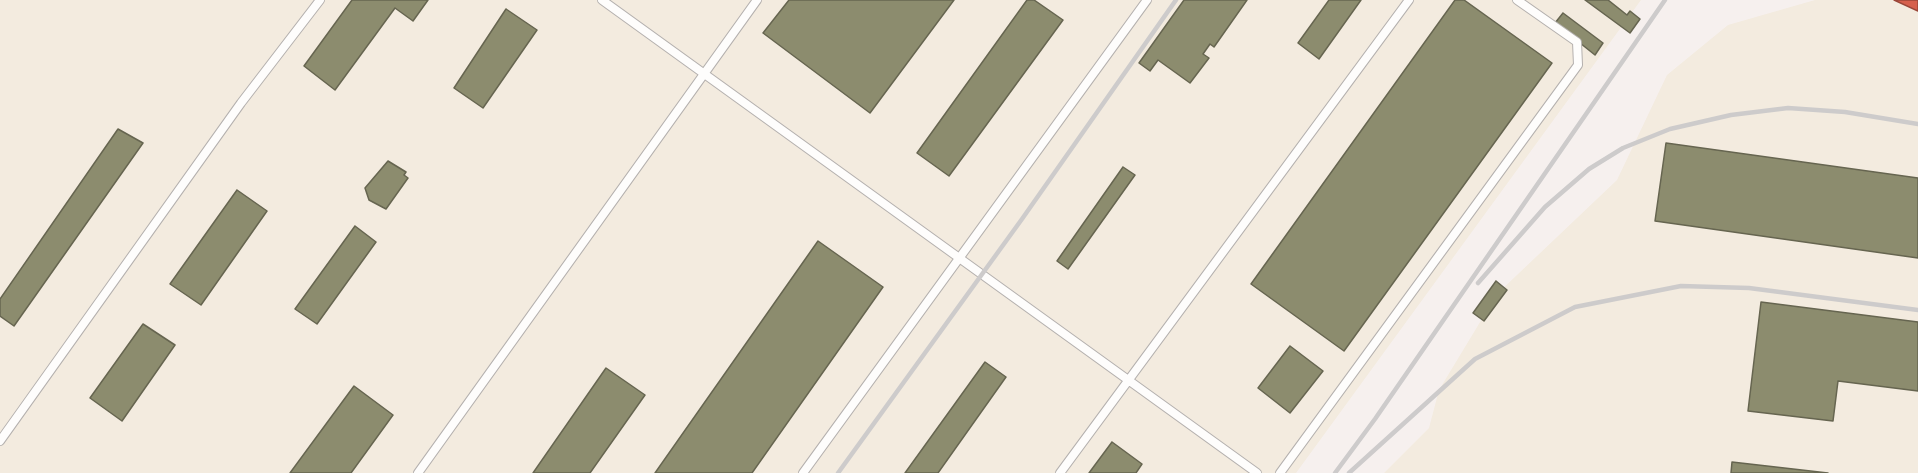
<!DOCTYPE html>
<style>
body{margin:0}
canvas{display:block;background:#f6f0ee}
</style>
<canvas width="1918" height="473"></canvas>
<script>
const context = document.querySelector('canvas').getContext('2d');
context.lineJoin = 'round';
function paint(path, color) {
  context.fillStyle = color;
  context.fill(path, 'evenodd');
}
function poly(rows) {
  const path = new Path2D();
  for (const r of rows) {
    path.moveTo(r[0], r[1]);
    for (let i = 2; i < r.length; i += 2) path.lineTo(r[i], r[i + 1]);
  }
  return path;
}
function strokePath(path, color, width, dash) {
  context.strokeStyle = color;
  context.lineWidth = width;
  context.lineCap = dash ? 'butt' : 'round';
  context.setLineDash(dash || []);
  context.stroke(path);
}
const commercial = poly([
 [0,0,1641,0,1296,473,0,473],
 [1815,0,1898,0,1918,5,1918,473,1384,473,1429,428,1439,390,1497,294,1617,180,1667,75,1728,25]
]);
const shops = poly([
 [1894,0,1918,0,1918,11,1894,0]
]);
const industry = poly([
 [352,0,428,0,413,21,395,8,335,90,304,66,352,0],
 [789,0,954,0,870,113,763,33,789,0],
 [1027,0,1034,0,1063,20,949,176,917,153,1027,0],
 [1184,0,1247,0,1214,47,1210,44,1203,54,1209,58,1190,83,1158,60,1150,71,1139,63,1184,0],
 [1329,0,1361,0,1319,59,1298,43,1329,0],
 [1455,0,1464,0,1552,63,1344,351,1251,284,1455,0],
 [1585,0,1608,0,1627,15,1630,11,1640,19,1630,33,1585,0],
 [506,9,537,30,483,108,454,88,506,9],
 [1563,13,1603,43,1595,55,1555,23,1563,13],
 [118,129,143,143,14,326,0,316,0,299,118,129],
 [1666,143,1918,178,1918,258,1655,221,1666,143],
 [388,161,406,172,404,175,408,178,386,209,369,200,365,188,388,161],
 [1123,167,1135,175,1068,269,1057,261,1123,167],
 [237,190,267,211,201,305,170,284,237,190],
 [355,226,376,242,317,324,295,309,355,226],
 [818,241,883,287,752,473,655,473,818,241],
 [1496,281,1507,290,1484,321,1473,313,1496,281],
 [1761,302,1918,322,1918,391,1838,381,1833,421,1748,411,1761,302],
 [143,324,175,345,122,421,90,398,143,324],
 [1290,346,1323,371,1290,413,1258,388,1290,346],
 [985,362,1006,377,938,473,905,473,985,362],
 [606,368,645,395,590,473,533,473,606,368],
 [354,386,393,415,351,473,290,473,354,386],
 [1112,442,1142,464,1136,473,1089,473,1112,442],
 [1732,462,1828,473,1731,473,1732,462]
]);
const lane = poly([
 [602,0,1257,473],
 [0,441,241,103,320,0],
 [418,473,757,0],
 [803,473,1147,0],
 [1060,473,1409,0],
 [1280,473,1578,65,1577,42,1517,0]
]);
const rail = poly([
 [1478,283,1545,207,1589,169,1623,148,1670,129,1731,115,1788,108,1845,112,1918,124],
 [838,473,1022,219,1176,0],
 [1335,473,1375,419,1665,0],
 [1349,473,1475,359,1575,307,1681,286,1749,288,1918,310]
]);
paint(commercial, '#f3ebdf');
paint(shops, '#d6604d');
strokePath(shops, '#9a4639', 1.5);
paint(industry, '#8c8c6e');
strokePath(industry, '#666550', 1.5);
strokePath(lane, '#b4b0ae', 10);
strokePath(lane, '#fefdfc', 8);
strokePath(rail, '#cdcbcb', 4.5);
</script>
